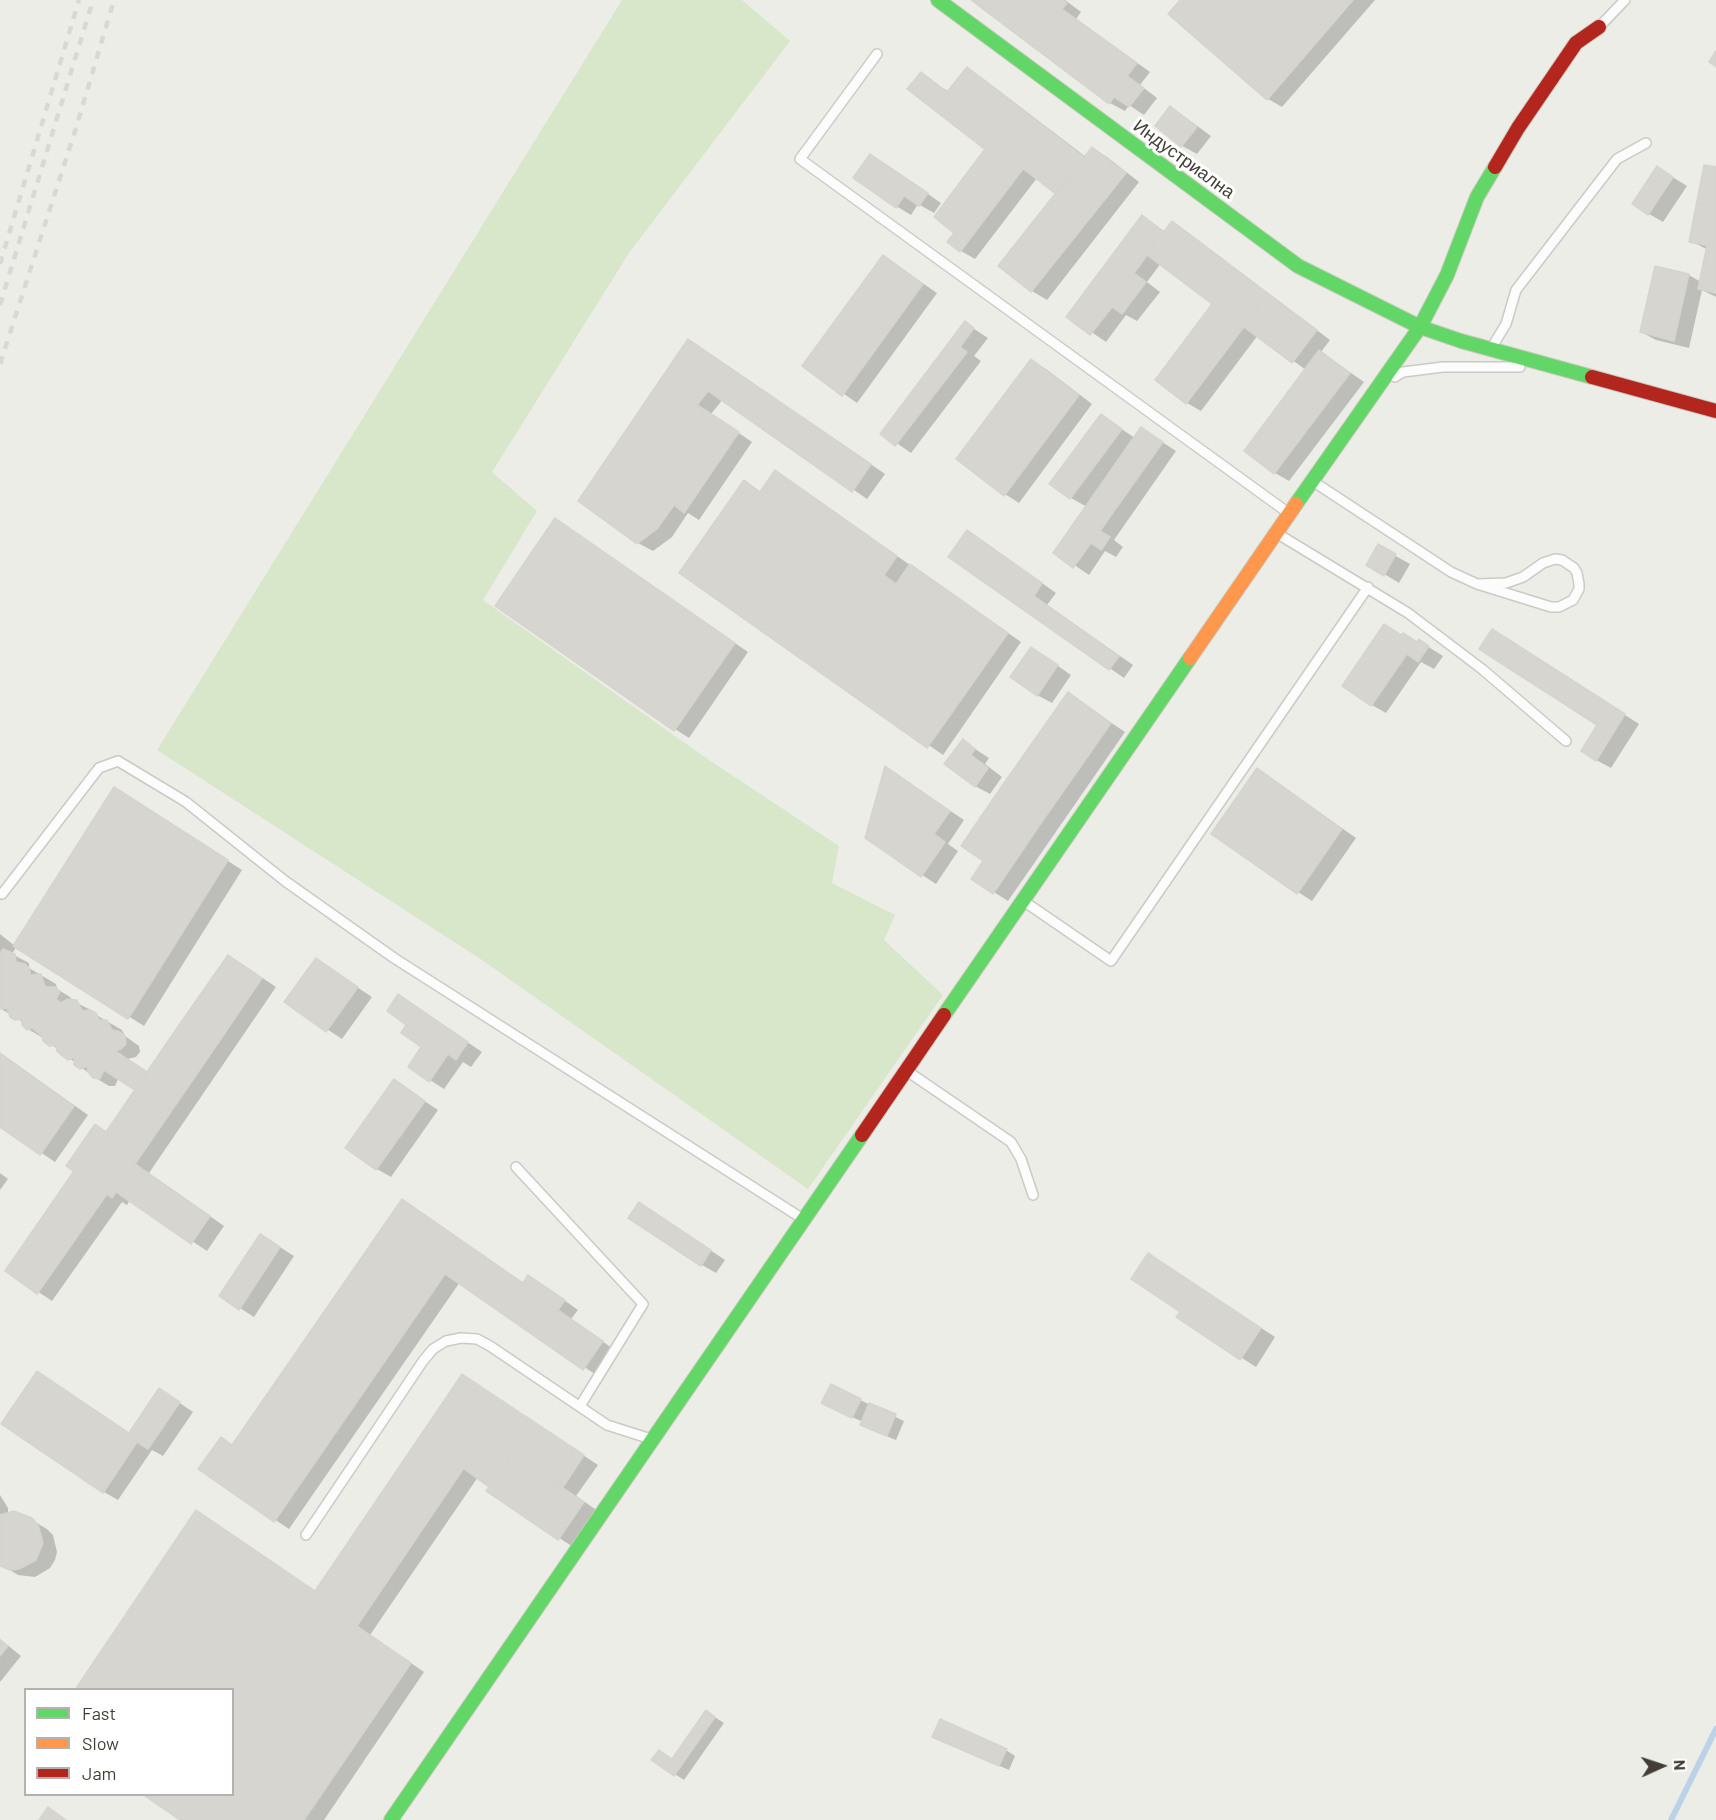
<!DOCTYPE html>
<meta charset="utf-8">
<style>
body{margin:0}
#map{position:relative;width:1716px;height:1820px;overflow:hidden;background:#edede8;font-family:Barlow,sans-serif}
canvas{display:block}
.legend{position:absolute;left:24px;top:1688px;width:210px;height:108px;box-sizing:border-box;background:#fff;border:2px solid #b3b2ae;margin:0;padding:8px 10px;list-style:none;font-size:18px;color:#423e35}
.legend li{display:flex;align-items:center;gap:12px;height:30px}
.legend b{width:30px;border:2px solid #b3b2ae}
.north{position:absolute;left:1632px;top:1736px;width:60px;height:60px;-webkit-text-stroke:4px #fff;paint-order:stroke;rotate:87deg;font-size:16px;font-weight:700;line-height:24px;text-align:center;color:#423e35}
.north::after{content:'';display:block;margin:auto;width:21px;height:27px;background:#423e35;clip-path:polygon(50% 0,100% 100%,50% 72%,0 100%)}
</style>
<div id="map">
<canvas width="1716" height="1820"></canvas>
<ul class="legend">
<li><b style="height:8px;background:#63d668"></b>Fast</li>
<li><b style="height:8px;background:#ff974d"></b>Slow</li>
<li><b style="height:8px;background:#b3261e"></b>Jam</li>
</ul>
<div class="north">N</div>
</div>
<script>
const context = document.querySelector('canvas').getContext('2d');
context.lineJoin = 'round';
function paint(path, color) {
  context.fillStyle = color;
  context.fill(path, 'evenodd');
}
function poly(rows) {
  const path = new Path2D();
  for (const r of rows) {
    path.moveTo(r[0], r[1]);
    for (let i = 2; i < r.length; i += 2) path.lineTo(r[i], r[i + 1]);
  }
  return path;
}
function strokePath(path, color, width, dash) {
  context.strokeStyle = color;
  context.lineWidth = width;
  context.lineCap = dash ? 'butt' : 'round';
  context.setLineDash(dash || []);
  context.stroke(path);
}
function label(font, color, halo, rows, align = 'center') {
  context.font = font + ' Barlow,sans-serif';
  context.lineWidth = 6;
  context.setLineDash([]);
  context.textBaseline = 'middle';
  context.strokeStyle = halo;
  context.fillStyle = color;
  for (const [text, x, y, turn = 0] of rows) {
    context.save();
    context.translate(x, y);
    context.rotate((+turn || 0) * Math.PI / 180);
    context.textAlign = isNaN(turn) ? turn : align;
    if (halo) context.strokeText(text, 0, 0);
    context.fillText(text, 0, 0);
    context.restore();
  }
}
const green = poly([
 [622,0,742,0,790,41,629,253,492,472,537,511,483,600,709,760,839,846,832,883,895,915,884,940,943,995,808,1189,482,960,157,750]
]);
const shadow = poly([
 [973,0,1065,0,1081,12,1076,19,1150,72,1140,85,1157,98,1144,115,1129,105,1125,111,1110,103],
 [1182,0,1375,0,1282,107,1268,99,1170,14],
 [967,69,981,77,1086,157,1093,149,1107,157,1139,182,1047,300,1032,291,1000,266,1058,194,1037,178,975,259,961,251,956,232,987,149,921,74,949,92],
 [1171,108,1185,117,1211,136,1197,154,1182,146,1157,126],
 [885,164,941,203,934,213,918,204,911,215,896,206],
 [1658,168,1687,186,1663,222,1649,214],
 [1716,169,1716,297,1702,290,1689,348,1656,340,1641,332,1689,275,1701,282,1708,250,1691,241],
 [1142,217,1166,232,1172,223,1187,232,1330,340,1321,352,1364,382,1289,481,1275,473,1306,370,1258,335,1201,411,1187,403,1214,303,1161,263,1147,282,1160,292,1137,321,1126,315,1106,342,1068,316],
 [883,256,937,293,857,403,804,366],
 [965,323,988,338,974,356,981,361,911,453,882,433],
 [703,349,885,474,867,499,723,399,711,414,752,442,699,520,688,513,672,537,653,551,638,543],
 [1031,361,1046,369,1092,404,1019,503,1005,494],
 [1102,416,1135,438,1142,429,1176,451,1114,540,1123,547,1116,557,1105,551,1089,575,1055,552,1087,507,1071,498],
 [776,472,1021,642,943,755,682,573,744,482,761,493],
 [556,520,748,652,689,738,675,729],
 [981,540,1056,593,1047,605,1133,665,1124,678,950,557],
 [1378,546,1410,564,1399,583,1368,564],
 [1402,636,1418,643,1419,641,1443,656,1434,669,1421,662,1386,713,1372,705],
 [1507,639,1639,724,1611,768,1596,760,1599,725],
 [1045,657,1071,675,1052,703,1037,695],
 [1068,694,1125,732,1008,901,973,879,985,861],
 [963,741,989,758,985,764,1002,777,990,794,975,786],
 [886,768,964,820,948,844,958,851,936,884,922,875],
 [1272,779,1356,838,1312,901,1298,892],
 [128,797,242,870,144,1026,17,946,12,954,29,963,29,968,56,984,57,989,70,997,73,1001,91,1010,93,1013,122,1030,125,1036,139,1046,140,1052,136,1057,127,1059,148,1073,243,965,276,987,149,1173,224,1226,207,1251,130,1200,127,1205,122,1202,52,1301,7,1271,137,1090,119,1077,115,1086,109,1086,94,1077,43,1038,28,1029,24,1023,0,1008,0,934,15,946],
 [316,960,372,997,342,1039,286,1002],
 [399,996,482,1052,471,1067,463,1062,444,1089,430,1080,423,1046,408,1024],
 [0,1053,88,1115,55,1162,0,1125],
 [394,1081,438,1110,391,1177,377,1169],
 [0,1173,8,1179,0,1190],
 [403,1201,524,1284,543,1285,578,1310,571,1319,616,1351,599,1377,460,1282,289,1529,200,1469,221,1439,234,1446],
 [653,1212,725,1260,716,1273,702,1265],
 [275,1244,294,1256,254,1317,240,1308],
 [1163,1263,1275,1337,1256,1367,1178,1317,1182,1311],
 [463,1376,598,1465,576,1496,598,1511,573,1547,488,1491,491,1486,478,1477,370,1635,424,1672,324,1820,182,1820,232,1794,232,1690,197,1512,316,1592],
 [831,1386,904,1421,896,1440,871,1430,863,1422,832,1408],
 [174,1399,193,1412,163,1456,152,1450,118,1500,104,1492,130,1434],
 [0,1495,8,1508,8,1514,23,1515,47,1529,53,1535,57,1552,55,1560,50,1568,35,1577,18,1575,0,1564],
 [0,1639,21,1656,0,1682],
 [707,1712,724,1723,684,1780,653,1760,673,1760],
 [943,1741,1006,1750,1015,1756,1009,1770]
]);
const stream = poly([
 [1671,1820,1716,1729]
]);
const building = poly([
 [971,0,1063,0,1067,3,1062,9,1137,63,1127,76,1144,88,1129,107,1114,97,1109,104,971,0],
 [1180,0,1353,0,1267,100,1168,14,1180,0],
 [1716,51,1716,67,1709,62,1716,51],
 [967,67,1084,157,1056,194,1001,152,996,158,907,89,921,72,947,92,967,67],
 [1170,106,1197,127,1181,147,1155,126,1170,106],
 [1092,147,1126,173,1031,292,998,266,1092,147],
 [985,149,996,158,1001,152,1023,169,960,252,947,242,954,233,934,217,985,149],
 [870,154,928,193,919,206,904,196,896,208,853,178,870,154],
 [1704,165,1716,167,1716,247,1689,242,1704,165],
 [1657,166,1673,177,1648,215,1632,204,1657,166],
 [1142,215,1164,232,1134,273,1146,282,1122,314,1112,307,1090,335,1066,317,1142,215],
 [1172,221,1237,270,1212,304,1147,255,1172,221],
 [1707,245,1716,246,1716,293,1698,289,1707,245],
 [883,255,923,284,842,396,802,366,883,255],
 [1655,266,1689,274,1674,341,1640,332,1655,266],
 [1237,270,1317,330,1292,363,1244,327,1261,304,1230,280,1237,270],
 [1230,280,1261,304,1186,404,1155,380,1230,280],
 [965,321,974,328,960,347,967,352,895,446,880,434,965,321],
 [688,339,871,464,852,492,708,391,697,405,739,432,684,513,674,505,657,529,637,544,578,501,688,339],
 [1319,350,1350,373,1274,474,1244,451,1319,350],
 [1031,359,1079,395,1004,496,956,459,1031,359],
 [1101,414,1122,429,1070,499,1049,484,1101,414],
 [1141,427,1163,442,1100,531,1110,537,1101,550,1091,543,1073,568,1053,553,1141,427],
 [775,470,897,556,884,575,896,584,910,564,1008,633,927,748,679,573,744,480,760,492,775,470],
 [555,518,735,643,674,731,495,606,555,518],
 [967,530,1042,583,1034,596,1119,656,1109,670,948,557,967,530],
 [1378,544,1396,554,1384,576,1366,565,1378,544],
 [1384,624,1401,635,1403,633,1417,642,1419,639,1429,646,1418,662,1407,654,1371,706,1342,686,1384,624],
 [1492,629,1625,714,1596,761,1581,751,1597,725,1479,649,1492,629],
 [1031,647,1058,665,1037,696,1010,677,1031,647],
 [1068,692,1111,723,1039,826,995,796,1068,692],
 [963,739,975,749,971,755,988,768,975,787,944,764,963,739],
 [885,766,950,811,934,834,945,842,921,877,865,838,885,766],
 [1257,768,1342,829,1297,894,1211,834,1257,768],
 [114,787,228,860,128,1019,13,946,114,787],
 [995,796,1039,826,993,894,971,879,983,861,961,846,995,796],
 [3,949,15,954,16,962,25,964,30,969,30,975,41,974,45,987,56,987,60,992,56,999,61,1003,68,999,77,1000,82,1011,90,1010,96,1013,99,1020,107,1020,112,1030,120,1032,125,1036,126,1044,121,1049,115,1051,147,1072,135,1090,104,1070,100,1079,93,1078,88,1072,87,1066,80,1069,74,1065,74,1057,68,1060,61,1055,57,1051,56,1045,49,1046,43,1041,42,1036,32,1028,27,1030,22,1025,22,1019,15,1020,10,1017,7,1008,0,1009,0,953,3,949],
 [228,955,262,978,212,1052,177,1028,228,955],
 [316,958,358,987,326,1032,284,1002,316,958],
 [398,994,468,1042,456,1060,448,1054,429,1082,408,1067,421,1047,401,1033,406,1025,387,1011,398,994],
 [177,1028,212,1052,135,1164,210,1216,191,1244,116,1192,112,1198,66,1166,95,1124,106,1132,177,1028],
 [0,1053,74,1106,40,1155,0,1127,0,1053],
 [394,1079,425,1101,376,1170,345,1148,394,1079],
 [74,1171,107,1194,37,1294,5,1271,74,1171],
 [402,1199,523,1283,528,1275,565,1300,558,1310,603,1341,583,1370,445,1274,274,1522,198,1469,221,1437,232,1445,402,1199],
 [639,1202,711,1250,701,1266,628,1218,639,1202],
 [260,1234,280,1247,239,1310,219,1296,260,1234],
 [1148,1253,1261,1328,1240,1360,1176,1317,1180,1312,1131,1279,1148,1253],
 [37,1371,129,1433,159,1388,180,1402,148,1449,137,1442,103,1493,1,1424,37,1371],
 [462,1374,584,1455,563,1487,512,1453,489,1487,464,1469,495,1422,450,1392,462,1374],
 [831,1384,861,1399,852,1418,821,1403,831,1384],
 [450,1392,495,1422,357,1626,411,1663,304,1820,180,1820,142,1794,232,1794,232,1690,75,1690,196,1510,315,1591,450,1392],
 [869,1403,896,1414,887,1436,860,1425,869,1403],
 [512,1453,584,1502,558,1540,486,1491,512,1453],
 [14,1511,32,1518,38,1525,43,1543,36,1560,19,1569,10,1570,0,1566,0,1515,14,1511],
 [0,1640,8,1646,0,1656,0,1640],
 [706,1710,715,1717,674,1776,651,1760,659,1750,672,1759,706,1710],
 [940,1719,1007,1749,999,1766,932,1737,940,1719],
 [48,1807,66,1820,39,1820,48,1807]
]);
const lane = poly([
 [1601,25,1625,0],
 [877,54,800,159,1287,512],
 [1492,347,1506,324,1516,290,1617,159,1646,143],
 [1395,377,1403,372,1443,367,1520,367],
 [1314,482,1451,572,1477,584,1551,607,1559,607,1573,600,1579,589,1579,584,1577,573,1574,568,1562,560,1555,559,1543,563,1523,577,1506,583,1477,584],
 [1278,534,1408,613,1482,669,1566,741],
 [2,894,99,768,118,761,186,802,285,881,394,958,803,1219],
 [1025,902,1111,961,1368,587],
 [907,1071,1011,1142,1021,1159,1033,1195],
 [516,1167,643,1304,580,1406],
 [306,1535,423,1361,433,1349,446,1341,461,1338,477,1339,490,1346,607,1425,651,1439]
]);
const fast = poly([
 [938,0,1298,266,1420,327,1461,341,1592,377],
 [1296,504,1420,327,1447,275,1477,197,1495,167],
 [944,1015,1190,658],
 [391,1820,862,1135]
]);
const slow = poly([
 [1190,658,1296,504]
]);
const jam = poly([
 [1495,167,1518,128,1576,43,1599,27],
 [1592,377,1716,411],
 [862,1135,944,1015]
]);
const rail = poly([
 [0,264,79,0],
 [0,305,93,0],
 [0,364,76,128,114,0]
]);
const streetNames = [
 ["Индустриална",1184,159,36]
];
paint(green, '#d8e6ca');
paint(shadow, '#0003');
strokePath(stream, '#bbd2e7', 6);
paint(building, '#d7d5d0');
strokePath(building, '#d5d4ce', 1.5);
strokePath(lane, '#cbcac5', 12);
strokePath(fast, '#cbcabf', 16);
strokePath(slow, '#cbcabf', 16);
strokePath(jam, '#cbcabf', 16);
strokePath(lane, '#fcfcfc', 9);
strokePath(fast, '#63d668', 14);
strokePath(slow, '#ff974d', 14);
strokePath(jam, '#b3261e', 14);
strokePath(rail, '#d8d8d7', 4.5, [8, 8]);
label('18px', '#423e35', '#fff', streetNames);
</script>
